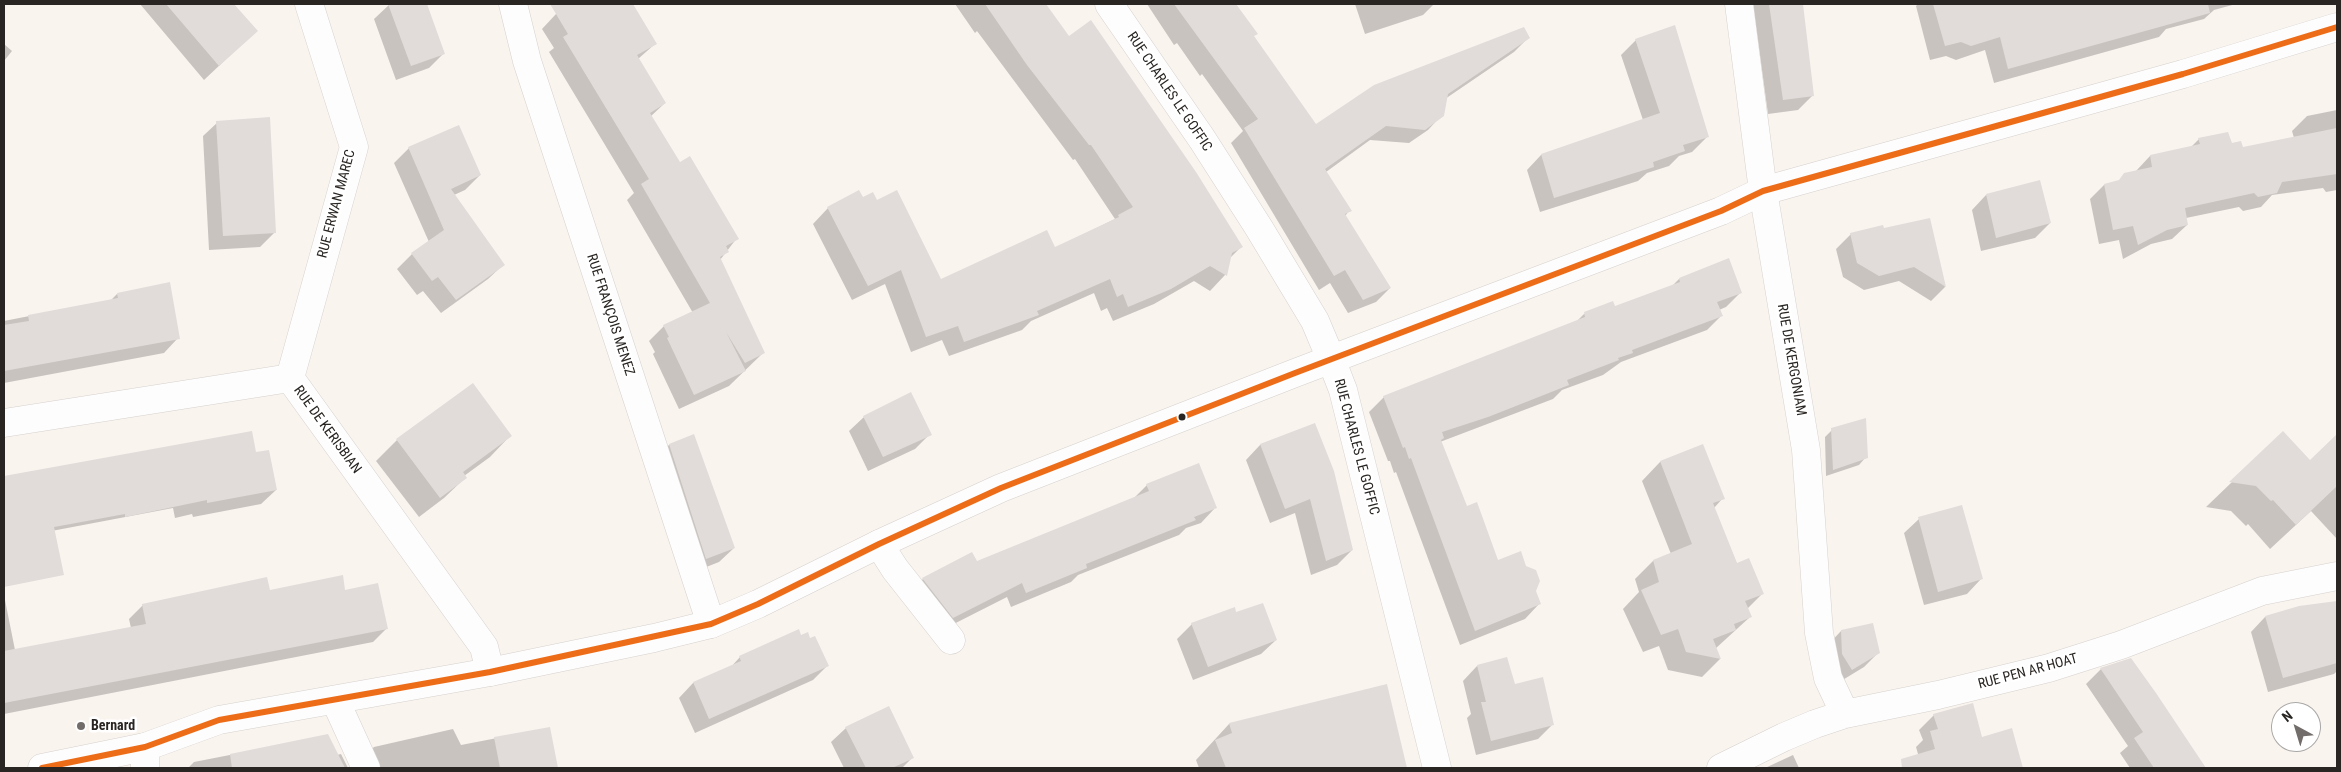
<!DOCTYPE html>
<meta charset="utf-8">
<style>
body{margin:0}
#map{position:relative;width:2341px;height:772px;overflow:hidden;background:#faf4ef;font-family:"Roboto Condensed",sans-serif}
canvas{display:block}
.frame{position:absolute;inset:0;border:5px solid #292522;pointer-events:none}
.north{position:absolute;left:2271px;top:702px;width:50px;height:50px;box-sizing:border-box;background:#fff;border:1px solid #a9a8a7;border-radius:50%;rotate:321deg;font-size:14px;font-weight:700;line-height:20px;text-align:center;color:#292522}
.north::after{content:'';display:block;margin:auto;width:18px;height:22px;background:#726d6a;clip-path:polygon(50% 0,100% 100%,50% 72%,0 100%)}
</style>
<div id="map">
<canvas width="2341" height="772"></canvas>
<div class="frame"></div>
<div class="north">N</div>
</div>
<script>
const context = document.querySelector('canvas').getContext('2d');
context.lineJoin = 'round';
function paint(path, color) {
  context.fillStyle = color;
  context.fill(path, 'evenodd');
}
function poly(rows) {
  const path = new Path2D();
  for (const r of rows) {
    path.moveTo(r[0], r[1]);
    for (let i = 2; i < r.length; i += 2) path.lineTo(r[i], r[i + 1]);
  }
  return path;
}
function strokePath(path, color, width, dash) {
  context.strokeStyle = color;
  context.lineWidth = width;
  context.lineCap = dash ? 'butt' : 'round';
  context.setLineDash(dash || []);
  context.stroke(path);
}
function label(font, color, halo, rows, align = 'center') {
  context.font = font + ' "Roboto Condensed",sans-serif';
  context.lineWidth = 5;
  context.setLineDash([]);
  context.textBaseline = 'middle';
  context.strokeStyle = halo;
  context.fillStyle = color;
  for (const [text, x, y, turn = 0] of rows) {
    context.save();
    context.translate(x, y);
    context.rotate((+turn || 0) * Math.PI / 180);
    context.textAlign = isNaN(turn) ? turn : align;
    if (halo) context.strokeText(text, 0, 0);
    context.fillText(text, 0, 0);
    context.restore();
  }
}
const shadow = poly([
 [140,4,232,4,256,31,204,80],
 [390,4,426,4,444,53,429,68,396,80,374,19],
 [574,4,605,4,610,11,621,4,631,4,655,44,638,59,665,103,650,117,679,163,737,238,720,260,763,353,729,386,679,409,653,354,655,352,649,341,664,326,693,313,627,200,634,193,549,52,554,48,542,29,556,14],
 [955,4,1045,4,1069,38,1241,247,1230,258,1225,275,1210,291,1194,281,1154,304,1113,321,1107,308,1101,311,1094,293,1031,321,1022,330,949,356,942,340,911,352,885,284,852,300,813,224,828,208,862,199,876,202,941,281,1055,248,1115,219,1075,159,1073,160,977,31,975,33],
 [1147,4,1230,4,1316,126,1528,38,1514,52,1445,99,1442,115,1428,130,1409,143,1370,140,1326,172,1350,210,1345,216,1390,288,1376,302,1348,313,1330,283,1319,290,1231,143,1243,131,1202,74,1200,76,1177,43,1174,45],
 [1355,4,1434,4,1423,15,1365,34],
 [1753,4,1802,4,1813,95,1798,110,1768,114],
 [1918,4,2010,4,2012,12,2047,4,2236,4,2214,10,2204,19,2166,29,2159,37,1994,83,1985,50,1956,60,1946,56,1930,60,1916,6],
 [1636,40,1707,137,1692,152,1679,156,1669,166,1647,173,1638,181,1540,212,1527,170,1541,155,1643,120,1621,55],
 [4,44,12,51,4,61],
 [2337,110,2337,190,2326,192,2323,188,2272,195,2261,207,2243,211,2239,207,2186,218,2187,225,2172,239,2151,244,2123,259,2119,240,2099,244,2090,199,2104,185,2118,182,2136,171,2150,156,2190,148,2199,139,2231,144,2242,149,2294,138,2292,131,2307,116],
 [218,122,275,232,260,247,209,250,203,136],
 [409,148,480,175,465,190,454,195,503,265,488,279,441,313,423,291,417,295,397,269,412,254,429,242,394,163],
 [1986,195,2050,223,2035,238,1981,251,1972,210],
 [1929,222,1945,287,1931,301,1899,281,1864,290,1843,277,1836,249,1851,234],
 [1679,279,1740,293,1726,307,1719,310,1721,316,1707,330,1621,362,1603,375,1562,390,1553,399,1440,442,1466,508,1498,562,1534,591,1539,604,1525,619,1460,645,1396,472,1394,473,1390,461,1388,461,1369,412,1384,397,1576,322,1584,314,1615,308,1672,286],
 [117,294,178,338,164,353,4,383,4,321,111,300],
 [864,417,930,434,915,449,868,471,849,431],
 [1314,424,1352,550,1337,565,1311,575,1295,513,1270,523,1246,460,1260,445],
 [1832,430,1866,457,1859,465,1826,476,1825,437],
 [251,433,255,454,276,490,261,504,193,517,192,514,175,518,173,508,4,540,4,477],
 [2283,433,2310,462,2337,436,2337,539,2311,511,2270,549,2248,524,2246,526,2231,511,2206,507],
 [510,436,490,457,464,476,465,478,444,498,419,517,376,461,397,440],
 [693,436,734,548,719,562,691,573,654,459,669,445],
 [1702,446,1723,498,1714,508,1737,564,1762,594,1747,609,1750,617,1715,649,1720,659,1702,677,1668,670,1659,646,1643,652,1623,609,1639,592,1635,579,1653,561,1671,554,1642,481,1660,462],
 [1147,485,1215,508,1201,523,1186,528,1179,535,1078,575,1071,582,1011,607,1007,597,938,632,908,593,923,579,976,562,1134,498],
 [1919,519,1981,579,1967,594,1924,605,1904,533],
 [269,591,344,591,387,628,373,642,4,714,4,595,15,650,131,628,129,619,143,605],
 [2333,603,2337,618,2337,671,2334,674,2268,692,2251,632,2265,617,2299,607],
 [1236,614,1276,640,1261,654,1193,680,1177,639,1192,624],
 [1841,631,1879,652,1864,667,1836,684,1827,646],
 [801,637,827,666,813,680,695,733,679,698,693,683,730,668,740,657],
 [2131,659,2198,759,2188,768,2130,768,2120,753,2128,746,2086,684,2101,669],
 [1477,666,1514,685,1553,724,1538,739,1476,755,1467,718,1471,714,1463,681],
 [1386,686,1406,768,1199,768,1196,760,1229,724],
 [1934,715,1981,738,2011,730,2022,768,1922,768,1916,747,1923,740,1919,730],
 [549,728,557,768,364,768,361,759,374,747,453,729,461,745],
 [846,728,912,758,902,768,844,768,831,742],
 [327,736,337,755,341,754,348,768,188,768,194,762],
 [1793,755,1799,768,1765,768]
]);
const building = poly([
 [166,4,234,4,258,31,219,66],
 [388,4,427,4,445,54,411,66],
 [550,4,633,4,657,44,637,55,666,103,650,113,680,162,690,156,739,239,726,246,729,252,720,257,765,353,745,363,726,332,746,371,694,395,667,338,669,337,663,325,710,303,641,184,649,179,563,37,568,34],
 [985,4,1046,4,1069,36,1091,20,1196,172,1243,247,1232,253,1227,276,1210,266,1171,289,1128,307,1123,294,1117,297,1110,279,1037,311,1039,315,964,342,958,326,926,337,901,270,868,286,827,207,859,190,863,197,873,192,877,200,897,190,941,279,1047,230,1055,247,1119,217,1118,215,1133,207,1091,145,1089,145,1027,65],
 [1174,4,1236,4,1258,34,1254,36,1316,124,1374,85,1524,27,1530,38,1448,94,1444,116,1425,130,1386,126,1325,169,1352,211,1345,214,1391,288,1363,300,1345,270,1334,276,1244,128,1258,119],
 [1769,4,1803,4,1814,96,1783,100],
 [1933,4,2208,4,2210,13,2008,69,2000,37,1971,46,1961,42,1945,46],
 [1675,25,1709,137,1683,145,1685,151,1653,162,1654,167,1554,198,1541,154,1660,113,1635,39],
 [270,117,276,233,223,236,216,121],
 [459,125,481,175,451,189,505,265,456,300,438,277,432,281,411,253,444,230,408,147],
 [2337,128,2337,174,2282,182,2277,193,2258,197,2254,193,2185,208,2188,225,2167,230,2138,245,2133,226,2113,230,2104,184,2119,180,2124,173,2152,167,2150,155,2200,144,2198,138,2228,132,2232,143,2241,141,2243,147],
 [2040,180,2051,223,1996,238,1986,194],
 [1930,218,1946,287,1914,267,1879,276,1857,263,1850,233,1883,225,1884,228],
 [1729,258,1742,293,1717,302,1723,316,1632,350,1633,353,1618,358,1619,360,1567,380,1569,385,1488,417,1442,432,1444,438,1441,440,1467,506,1477,502,1498,560,1521,551,1526,566,1536,570,1540,581,1536,591,1541,604,1475,631,1411,458,1409,459,1405,447,1403,448,1383,396,1585,317,1584,312,1613,301,1615,306,1680,282,1679,278],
 [170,282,180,339,4,371,4,325,29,321,28,315,118,298,117,293],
 [473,383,512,436,463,472,467,478,440,498,396,439],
 [911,392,932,435,883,457,863,416],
 [1866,418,1868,458,1833,470,1831,428],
 [1315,423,1334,471,1353,550,1326,561,1310,499,1285,509,1260,444],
 [252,431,256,452,269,450,277,490,207,503,207,500,125,517,125,514,54,527,64,575,4,587,4,476],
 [2283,431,2310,460,2337,434,2337,486,2296,525,2273,500,2271,501,2256,486,2229,482],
 [694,434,735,548,706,559,669,444],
 [1703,444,1725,499,1713,503,1737,563,1749,558,1764,594,1745,601,1752,617,1734,624,1736,630,1713,639,1721,659,1686,652,1678,629,1661,635,1641,590,1659,582,1653,560,1692,544,1660,461],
 [1199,463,1217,508,1194,517,1196,520,1086,564,1087,568,1026,593,1022,583,953,618,922,578,972,552,977,561,1149,491,1146,484],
 [1962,505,1983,579,1938,592,1918,517],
 [343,575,345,590,378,583,388,629,4,703,4,651,146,624,142,604,267,577,270,590],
 [2337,601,2337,663,2283,678,2265,616,2299,606],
 [1263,603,1277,640,1208,667,1191,623,1235,607,1236,612],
 [1873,623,1880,653,1852,670,1842,654,1841,630],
 [799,629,801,635,808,632,810,638,815,636,829,666,709,719,693,682,741,661,739,656],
 [1507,657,1515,684,1543,677,1554,725,1491,741,1481,702,1486,702,1477,665],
 [2131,658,2156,693,2206,768,2154,768,2134,738,2143,732,2100,668],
 [1387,684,1407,768,1226,768,1215,740,1232,733,1229,723],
 [1973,703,1982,737,2012,728,2023,768,1902,768,1901,759,1935,749,1930,731,1938,729,1933,714],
 [889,706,914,758,892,768,866,768,845,727],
 [550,727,558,768,500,768,494,737],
 [328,734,345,768,232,768,230,754]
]);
const minor = poly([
 [513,4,527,61,711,624],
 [1109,4,1202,139,1259,228,1315,321,1331,359,1343,390,1437,768],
 [1739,4,1763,191,1806,450,1819,633,1828,678,1845,714],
 [290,378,354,147,309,4],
 [290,378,484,647,490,672],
 [4,423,290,378],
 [879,544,895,569,951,640],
 [335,700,366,768],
 [145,768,145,747],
 [1721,768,1784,737,1815,724,1845,714,1938,695,2049,668,2121,645,2262,591,2337,576]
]);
const tertiary = poly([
 [42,768,145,747,219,720,490,672,654,638,711,624,758,604,879,544,1001,488,1295,373,1721,211,1763,191,2183,74,2337,27]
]);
const bus1 = poly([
 [42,768,145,747,219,720,490,672,711,624,758,604,879,544,1001,488,1295,373,1721,211,1763,191,2183,74,2337,27]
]);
const markers = [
 [1182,417,4.5,"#292522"],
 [81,726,5,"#726d6a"]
];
const streetNames = [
 ["RUE CHARLES LE GOFFIC",1169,92,56],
 ["RUE ERWAN MAREC",337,204,-75],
 ["RUE FRANÇOIS MENEZ",610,315,72],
 ["RUE DE KERGONIAM",1791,360,80],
 ["RUE DE KERISBIAN",327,430,54],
 ["RUE CHARLES LE GOFFIC",1356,447,75],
 ["RUE PEN AR HOAT",2028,672,-15]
];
const poiNames = [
 ["Bernard",91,726]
];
paint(shadow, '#0003');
paint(building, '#e1dcd9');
strokePath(minor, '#d5d1cd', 29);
strokePath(tertiary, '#d5d1cd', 29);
strokePath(minor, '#fefdfd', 28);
strokePath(tertiary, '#fefdfd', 28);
strokePath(bus1, '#ed6c18', 6);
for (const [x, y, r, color] of markers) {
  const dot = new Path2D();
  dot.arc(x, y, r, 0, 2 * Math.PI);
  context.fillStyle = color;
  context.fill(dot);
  strokePath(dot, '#fff', 2);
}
label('14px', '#292522', '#fff', streetNames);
label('bold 14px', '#292522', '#fff', poiNames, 'left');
</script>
